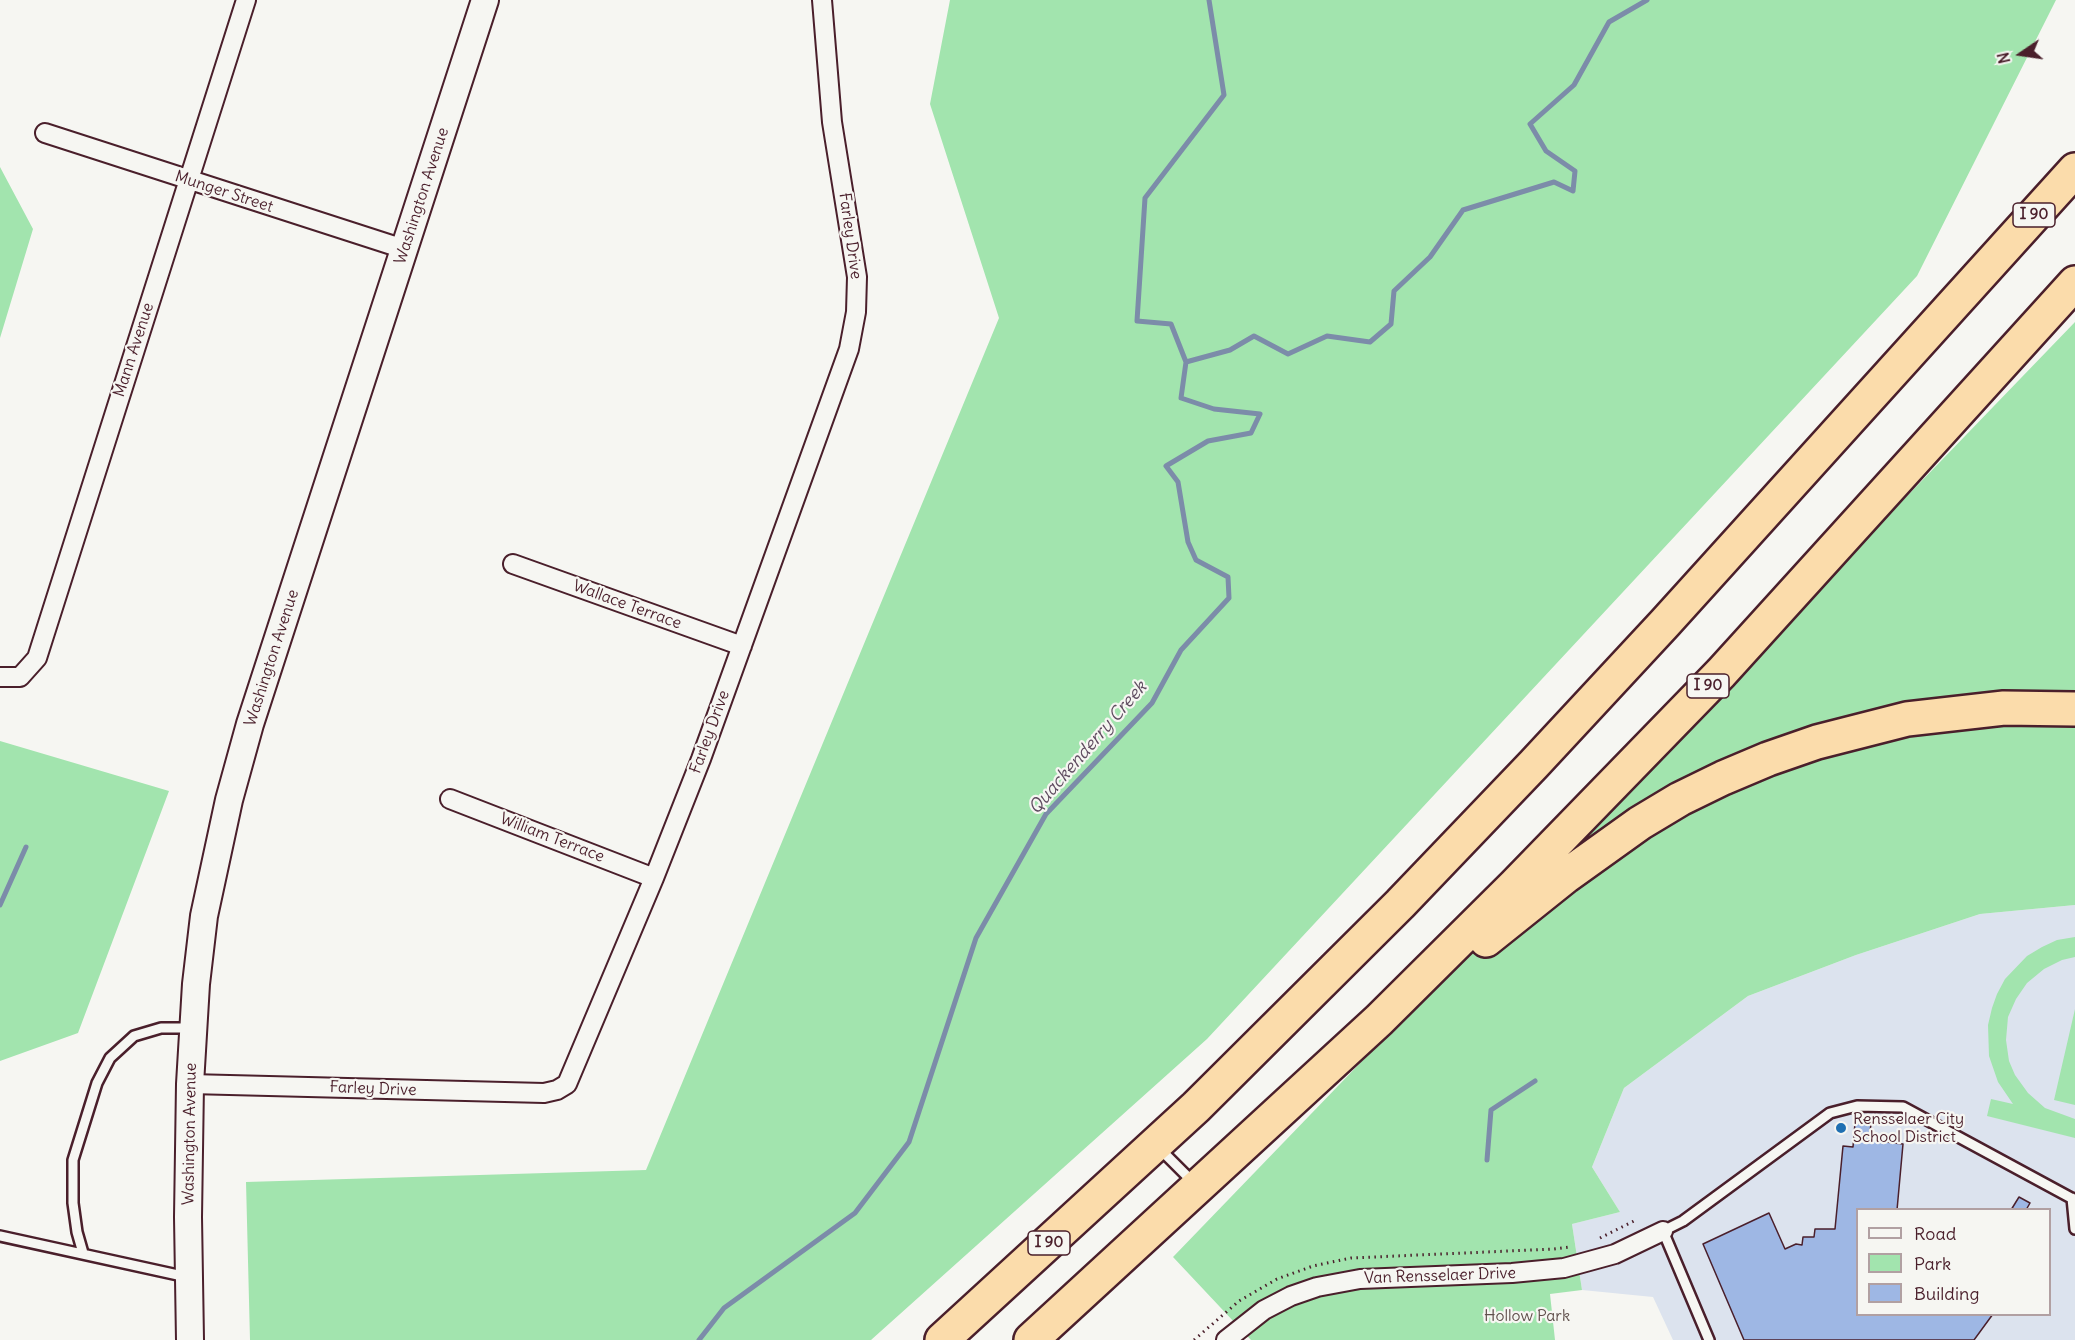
<!DOCTYPE html>
<style>
body{margin:0}
#map{position:relative;width:2075px;height:1340px;overflow:hidden;background:#f6f6f2;font-family:Delius,sans-serif}
canvas{display:block}
.legend{position:absolute;left:1856px;top:1208px;width:195px;height:108px;box-sizing:border-box;background:#f6f6f2;border:2px solid #b1a0a2;margin:0;padding:8px 10px;list-style:none;font-size:18px;color:#4a1f2b}
.legend li{display:flex;align-items:center;gap:12px;height:30px}
.legend b{width:30px;border:2px solid #b1a0a2}
.north{position:absolute;left:1991px;top:24px;width:60px;height:60px;-webkit-text-stroke:4px #f6f6f2;paint-order:stroke;rotate:257deg;font-size:16px;font-weight:700;line-height:24px;text-align:center;color:#4a1f2b}
.north::after{content:'';display:block;margin:auto;width:21px;height:27px;background:#4a1f2b;clip-path:polygon(50% 0,100% 100%,50% 72%,0 100%)}
</style>
<div id="map">
<canvas width="2075" height="1340"></canvas>
<ul class="legend">
<li><b style="height:8px;background:#f6f6f2"></b>Road</li>
<li><b style="height:16px;background:#a2e4ae"></b>Park</li>
<li><b style="height:16px;background:#9eb7e4"></b>Building</li>
</ul>
<div class="north">N</div>
</div>
<script>
const context = document.querySelector('canvas').getContext('2d');
context.lineJoin = 'round';
function paint(path, color) {
  context.fillStyle = color;
  context.fill(path, 'evenodd');
}
function poly(rows) {
  const path = new Path2D();
  for (const r of rows) {
    path.moveTo(r[0], r[1]);
    for (let i = 2; i < r.length; i += 2) path.lineTo(r[i], r[i + 1]);
  }
  return path;
}
function strokePath(path, color, width, dash) {
  context.strokeStyle = color;
  context.lineWidth = width;
  context.lineCap = dash ? 'butt' : 'round';
  context.setLineDash(dash || []);
  context.stroke(path);
}
function label(font, color, halo, rows, align = 'center') {
  context.font = font + ' Delius,sans-serif';
  context.lineWidth = 4.5;
  context.setLineDash([]);
  context.textBaseline = 'middle';
  context.strokeStyle = halo;
  context.fillStyle = color;
  for (const [text, x, y, turn = 0] of rows) {
    context.save();
    context.translate(x, y);
    context.rotate((+turn || 0) * Math.PI / 180);
    context.textAlign = isNaN(turn) ? turn : align;
    if (halo) context.strokeText(text, 0, 0);
    context.fillText(text, 0, 0);
    context.restore();
  }
}
const built = poly([
 [2075,905,2075,1340,1673,1340,1653,1297,1582,1290,1572,1224,1620,1212,1592,1167,1624,1088,1748,996,1856,955,1980,914],
 [1858,1210,2050,1210,2050,1314,1858,1314]
]);
const green = poly([
 [950,0,2056,0,1917,276,1207,1039,871,1340,250,1340,246,1182,646,1170,999,318,930,104],
 [0,167,33,229,0,338],
 [2075,322,2075,905,1980,914,1856,955,1748,996,1624,1088,1592,1167,1620,1212,1572,1224,1582,1290,1550,1294,1555,1340,1251,1340,1173,1257],
 [0,741,169,791,78,1033,0,1061],
 [2075,937,2075,957,2062,960,2044,969,2027,983,2016,999,2008,1017,2006,1040,2009,1061,2015,1075,2028,1093,2045,1108,2075,1119,2075,1138,1987,1116,1991,1099,2013,1104,1998,1082,1989,1056,1988,1025,1992,1008,1997,994,2005,979,2027,956,2042,947,2057,940],
 [2075,1009,2075,1105,2054,1100]
]);
const stream = poly([
 [1186,362,1171,324,1137,321,1145,198,1224,95,1209,0],
 [0,905,26,847],
 [1487,1160,1491,1110,1535,1081],
 [699,1340,724,1308,855,1213,909,1142,976,938,1046,814,1152,703,1181,650,1229,598,1228,577,1196,560,1188,542,1178,482,1166,466,1208,441,1251,433,1260,414,1214,409,1181,398,1186,362,1230,350,1254,336,1288,354,1327,336,1370,342,1391,324,1394,291,1430,257,1463,210,1554,182,1573,191,1575,171,1546,151,1530,124,1574,85,1609,22,1647,0]
]);
const building = poly([
 [1855,1123,1871,1124,1869,1140,1903,1144,1897,1210,1858,1210,1858,1314,1993,1314,1974,1340,1744,1340,1703,1244,1769,1213,1785,1249,1796,1244,1802,1245,1803,1237,1814,1237,1815,1229,1835,1229,1843,1146,1853,1147,1855,1123],
 [2019,1197,2030,1203,2026,1210,2011,1210,2019,1197]
]);
const path = poly([
 [1600,1238,1634,1221],
 [1194,1340,1239,1301,1277,1279,1313,1266,1351,1258,1554,1249,1570,1247]
]);
const lane = poly([
 [1159,1148,1194,1183],
 [2072,1198,2075,1229],
 [0,1236,187,1277],
 [83,1253,77,1232,73,1203,73,1160,97,1083,110,1058,134,1036,161,1028,192,1028],
 [1709,1340,1663,1231,1683,1221,1830,1113,1857,1106,1903,1107,2075,1200]
]);
const street = poly([
 [45,133,404,249],
 [513,564,742,646],
 [0,677,20,677,37,658,246,0],
 [450,799,654,878],
 [190,1084,544,1093,557,1090,567,1084,654,878,701,759,849,349,856,312,857,277,832,122,822,0],
 [1226,1340,1264,1310,1291,1296,1317,1287,1360,1279,1512,1273,1564,1268,1615,1254,1663,1231]
]);
const secondary = poly([
 [190,1340,188,1217,190,1084,196,984,204,916,229,800,250,724,485,0]
]);
const highway = poly([
 [1486,940,1566,876,1640,823,1680,799,1723,778,1768,759,1817,742,1907,719,2004,708,2075,709],
 [942,1340,1196,1107,1400,904,1534,764,1665,623,2075,170],
 [1031,1340,1379,1020,1515,885,1721,673,2075,283]
]);
const markers = [
 [1841,1128,6,"#1f6fb2"]
];
const shields = [
 [2034,215,42],
 [1708,686,42],
 [1049,1243,42]
];
const shieldNames = [
 ["I 90",2034,215],
 ["I 90",1708,686],
 ["I 90",1049,1243]
];
const streetNames = [
 ["Munger Street",224,192,18],
 ["Washington Avenue",422,196,-72],
 ["Farley Drive",850,236,82],
 ["Mann Avenue",134,350,-72],
 ["Wallace Terrace",627,605,20],
 ["Washington Avenue",272,658,-72],
 ["Farley Drive",710,732,-70],
 ["William Terrace",552,838,21],
 ["Farley Drive",373,1089,2],
 ["Washington Avenue",190,1134,-89],
 ["Van Rensselaer Drive",1440,1276,-2]
];
const poiNames = [
 ["Rensselaer City",1853,1119],
 ["School District",1853,1137]
];
const parkNames = [
 ["Hollow Park",1527,1316]
];
const waterNames = [
 ["Quackenderry Creek",1088,748,-49]
];
paint(built, '#dce3ee');
paint(green, '#a2e4ae');
strokePath(stream, '#7c8ca9', 5);
paint(building, '#9eb7e4');
strokePath(building, '#4a1f2b', 1.5);
strokePath(lane, '#4a1f2b', 14);
strokePath(street, '#4a1f2b', 22);
strokePath(secondary, '#4a1f2b', 30);
strokePath(highway, '#4a1f2b', 38);
strokePath(path, '#4a1f2b', 3, [1.5, 4.5]);
strokePath(lane, '#f6f6f2', 9);
strokePath(street, '#f6f6f2', 18);
strokePath(secondary, '#f6f6f2', 26);
strokePath(highway, '#fbdcab', 33);
for (const [x, y, r, color] of markers) {
  const dot = new Path2D();
  dot.arc(x, y, r, 0, 2 * Math.PI);
  context.fillStyle = color;
  context.fill(dot);
  strokePath(dot, '#f6f6f2', 2);
}
for (const [x, y, w] of shields) {
  const box = new Path2D();
  box.roundRect(x - w / 2, y - 12, w, 24, 4.5);
  context.fillStyle = '#f6f6f2';
  context.fill(box);
  strokePath(box, '#4a1f2b', 1.5);
}
label('bold 15px', '#4a1f2b', null, shieldNames);
label('16px', '#4a1f2b', '#f6f6f2', streetNames);
label('16px', '#4a1f2b', '#f6f6f2', poiNames, 'left');
label('16px', '#60504c', '#f6f6f2', parkNames);
label('italic 18px', '#5f4c60', '#f6f6f2', waterNames);
</script>
